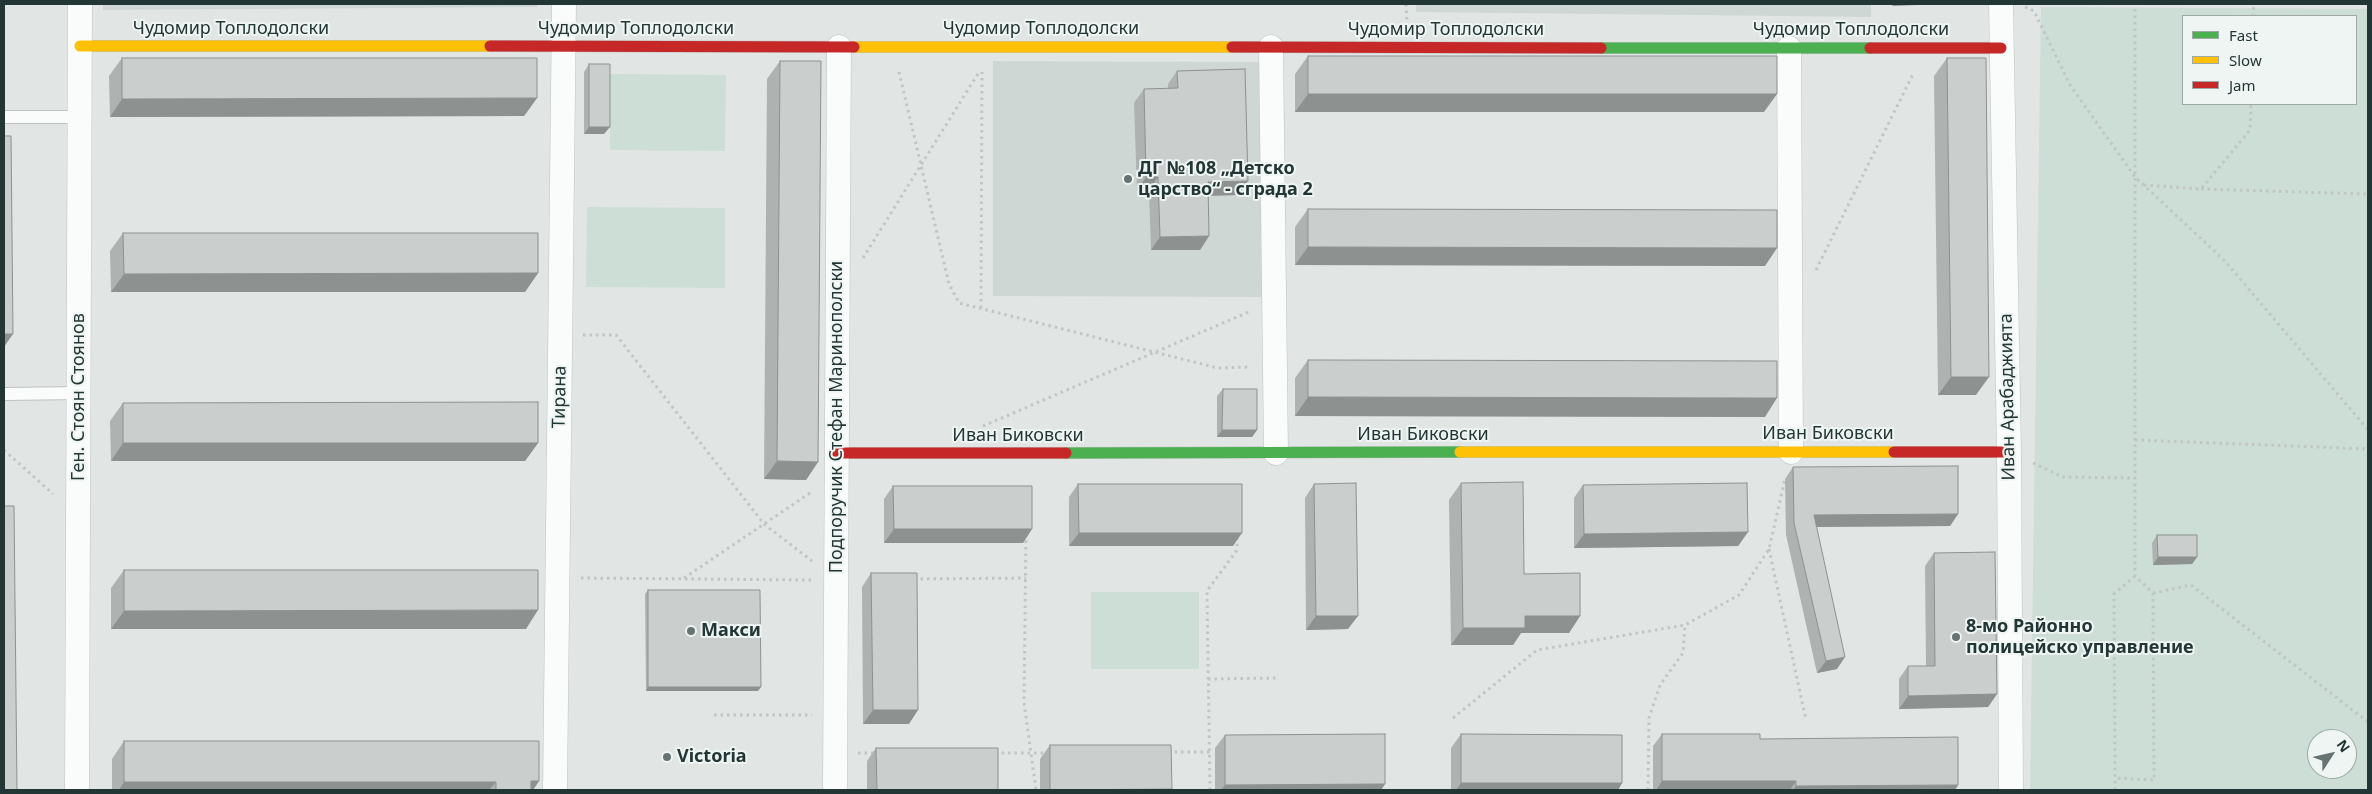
<!DOCTYPE html>
<meta charset="utf-8">
<style>
body{margin:0}
#map{position:relative;width:2372px;height:794px;overflow:hidden;background:#e1e6e5;font-family:"Noto Sans",sans-serif}
canvas{display:block}
.frame{position:absolute;inset:0;border:5px solid #223635;pointer-events:none}
.legend{position:absolute;left:2182px;top:15px;width:175px;height:90px;box-sizing:border-box;background:#eff5f3;border:1px solid #9da9a7;margin:0;padding:6px 9px;list-style:none;font-size:15px;color:#223635}
.legend li{display:flex;align-items:center;gap:10px;height:25px}
.legend b{width:25px;border:1px solid #9da9a7}
.north{position:absolute;left:2307px;top:729px;width:50px;height:50px;box-sizing:border-box;background:#eff5f3;border:1px solid #9da9a7;border-radius:50%;rotate:55deg;font-size:14px;font-weight:700;line-height:20px;text-align:center;color:#223635}
.north::after{content:'';display:block;margin:auto;width:18px;height:22px;background:#657473;clip-path:polygon(50% 0,100% 100%,50% 72%,0 100%)}
</style>
<div id="map">
<canvas width="2372" height="794"></canvas>
<div class="frame"></div>
<ul class="legend">
<li><b style="height:6px;background:#4caf50"></b>Fast</li>
<li><b style="height:6px;background:#ffc107"></b>Slow</li>
<li><b style="height:6px;background:#c62828"></b>Jam</li>
</ul>
<div class="north">N</div>
</div>
<script>
const context = document.querySelector('canvas').getContext('2d');
context.lineJoin = 'round';
function paint(path, color) {
  context.fillStyle = color;
  context.fill(path, 'evenodd');
}
function poly(rows) {
  const path = new Path2D();
  for (const r of rows) {
    path.moveTo(r[0], r[1]);
    for (let i = 2; i < r.length; i += 2) path.lineTo(r[i], r[i + 1]);
  }
  return path;
}
function strokePath(path, color, width, dash) {
  context.strokeStyle = color;
  context.lineWidth = width;
  context.lineCap = dash ? 'butt' : 'round';
  context.setLineDash(dash || []);
  context.stroke(path);
}
function label(font, color, halo, rows, align = 'center') {
  context.font = font + ' "Noto Sans",sans-serif';
  context.lineWidth = 4;
  context.setLineDash([]);
  context.textBaseline = 'middle';
  context.strokeStyle = halo;
  context.fillStyle = color;
  for (const [text, x, y, turn = 0] of rows) {
    context.save();
    context.translate(x, y);
    context.rotate((+turn || 0) * Math.PI / 180);
    context.textAlign = isNaN(turn) ? turn : align;
    if (halo) context.strokeText(text, 0, 0);
    context.fillText(text, 0, 0);
    context.restore();
  }
}
const built = poly([
 [103,4,537,4,537,7,103,10],
 [1416,4,1871,4,1871,17,1416,12],
 [993,61,1263,62,1263,297,993,296]
]);
const green = poly([
 [2041,7,2368,9,2367,790,2030,790],
 [2183,16,2356,16,2356,104,2183,104],
 [2317,739,2347,739,2347,769,2317,769],
 [610,74,726,75,725,151,610,150],
 [587,207,725,208,725,288,586,287],
 [1091,592,1199,592,1199,669,1091,669]
]);
const path = poly([
 [1406,4,1407,23],
 [2025,7,2034,11,2070,85,2135,177,2225,261,2368,430],
 [2253,16,2254,4],
 [899,72,949,284,959,303,1218,368,1250,367],
 [2144,185,2201,189,2250,130,2251,104],
 [2201,189,2368,194],
 [863,258,979,72],
 [1816,270,1913,74],
 [981,308,982,72],
 [583,335,616,335,764,524,812,561],
 [983,426,1251,311],
 [2135,440,2368,449],
 [4,450,53,494],
 [2033,463,2063,477,2135,478],
 [1026,534,1024,702,1036,790],
 [1769,549,1806,720],
 [2135,576,2114,594,2115,778,2154,780,2153,593,2135,576,2135,4],
 [581,578,812,580],
 [684,578,813,491],
 [914,579,1026,578],
 [2153,593,2191,585,2368,722],
 [1208,679,1278,678],
 [714,715,812,715],
 [1453,718,1537,650,1685,625,1739,595,1769,549,1785,479],
 [1168,752,1210,752],
 [858,753,876,753],
 [995,753,1049,753],
 [1210,790,1207,591,1237,550,1237,536],
 [1648,790,1649,718,1660,685,1683,653,1685,625],
 [2115,790,2115,778]
]);
const lane = poly([
 [4,117,80,117],
 [4,394,80,393]
]);
const street = poly([
 [2001,4,2009,452,2011,790],
 [1271,47,1276,453],
 [1789,48,1791,452],
 [835,787,839,47],
 [77,790,80,4],
 [555,790,564,4]
]);
const fast = poly([
 [1601,48,1870,48],
 [1066,453,1460,452]
]);
const slow = poly([
 [80,46,490,46],
 [854,47,1232,47],
 [1460,452,1894,452]
]);
const jam = poly([
 [490,46,854,47],
 [1232,47,1601,48],
 [1870,48,2001,48],
 [1894,452,2009,452],
 [837,453,1066,453]
]);
const wall = poly([
 [1308,56,1764,112,1295,112,1295,74],
 [122,58,537,98,524,116,110,117,109,76],
 [1947,58,1976,395,1938,395,1934,76],
 [780,61,818,462,806,480,764,479,767,79],
 [589,64,604,134,584,134,584,72],
 [1177,71,1238,195,1208,196,1209,236,1200,250,1151,250,1149,190,1137,191,1134,103,1144,89,1168,89,1168,84],
 [1308,209,1765,266,1295,265,1295,227],
 [123,233,538,273,525,292,111,292,110,251],
 [1308,360,1765,417,1295,416,1295,378],
 [1223,389,1257,430,1252,437,1217,437,1217,396],
 [123,403,538,443,525,461,111,461,110,421],
 [1793,467,1958,514,1950,526,1816,527,1837,669,1817,673,1786,535,1785,479],
 [1461,483,1524,574,1580,616,1569,633,1521,633,1513,645,1451,645,1449,500],
 [1078,484,1233,546,1069,546,1069,497],
 [1314,484,1348,629,1306,630,1305,498],
 [1583,485,1748,532,1738,546,1574,548,1574,498],
 [893,486,1032,529,1023,543,884,543,884,499],
 [2157,535,2197,557,2192,564,2153,565,2152,543],
 [1934,553,1997,694,1988,707,1899,709,1899,679,1908,666,1926,666,1925,566],
 [124,570,526,629,111,629,111,588],
 [871,573,909,724,863,724,862,587],
 [648,590,758,691,646,691,645,594],
 [1461,734,1622,783,1618,790,1451,790,1451,748],
 [1662,734,1760,739,1958,785,1955,790,1653,790,1653,746],
 [1225,735,1385,784,1381,790,1215,790,1215,748],
 [124,741,539,781,533,790,112,790,112,759],
 [1050,745,1172,789,1171,790,1040,790,1040,759],
 [876,748,998,790,867,790,867,761]
]);
const shadedWall = poly([
 [1894,4,1919,4,1917,5,1892,6],
 [1308,94,1777,94,1764,112,1295,112],
 [537,98,524,116,110,117,122,99],
 [589,127,610,127,604,134,584,134],
 [1146,177,1158,177,1149,190,1137,191],
 [1248,181,1238,195,1198,196,1208,182],
 [1209,236,1200,250,1151,250,1160,237],
 [1308,247,1777,248,1765,266,1295,265],
 [538,273,525,292,111,292,124,274],
 [4,334,13,334,4,347],
 [1951,377,1989,377,1976,395,1938,395],
 [1308,397,1777,398,1765,417,1295,416],
 [1222,430,1257,430,1252,437,1217,437],
 [123,443,538,443,525,461,111,461],
 [777,461,818,462,806,480,764,479],
 [1958,514,1950,526,1805,527,1814,515],
 [894,529,1032,529,1023,543,884,543],
 [1748,532,1738,546,1574,548,1584,534],
 [1079,533,1242,533,1233,546,1069,546],
 [2158,557,2197,557,2192,564,2153,565],
 [538,610,526,629,111,629,124,611],
 [1316,616,1358,616,1348,629,1306,630],
 [1525,616,1580,616,1569,633,1521,633,1513,645,1451,645,1463,628],
 [1845,657,1837,669,1817,673,1826,661],
 [648,687,761,687,758,691,646,691],
 [1997,694,1988,707,1899,709,1908,696],
 [873,710,918,710,909,724,863,724],
 [531,781,539,781,533,790,525,790],
 [1662,781,1796,781,1790,790,1656,790],
 [124,782,496,782,489,790,119,790],
 [1461,783,1622,783,1618,790,1456,790],
 [1385,784,1381,790,1221,790,1225,785],
 [1958,785,1955,790,1793,790,1796,786],
 [1172,789,1171,790,1050,790]
]);
const building = poly([
 [1308,56,1777,56,1777,94,1308,94,1308,56],
 [122,58,537,58,537,98,122,99,122,58],
 [1947,58,1986,58,1989,377,1951,377,1947,58],
 [780,61,821,61,818,462,777,461,780,61],
 [589,64,610,64,610,127,589,127,589,64],
 [1245,69,1248,181,1208,182,1209,236,1160,237,1158,177,1146,177,1144,89,1178,88,1177,71,1245,69],
 [4,136,11,136,13,334,4,334,4,136],
 [1308,209,1777,210,1777,248,1308,247,1308,209],
 [123,233,538,233,538,273,124,274,123,233],
 [1308,360,1777,361,1777,398,1308,397,1308,360],
 [1223,389,1257,389,1257,430,1222,430,1223,389],
 [538,402,538,443,123,443,123,403,538,402],
 [1958,466,1958,514,1814,515,1845,657,1826,661,1794,523,1793,467,1958,466],
 [1523,482,1524,574,1580,573,1580,616,1525,616,1525,628,1463,628,1461,483,1523,482],
 [1356,483,1358,616,1316,616,1314,484,1356,483],
 [1747,483,1748,532,1584,534,1583,485,1747,483],
 [1078,484,1242,484,1242,533,1079,533,1078,484],
 [893,486,1032,486,1032,529,894,529,893,486],
 [4,506,14,506,17,790,4,790,4,506],
 [2157,535,2197,535,2197,557,2158,557,2157,535],
 [1995,552,1997,694,1908,696,1908,666,1935,666,1934,553,1995,552],
 [124,570,538,570,538,610,124,611,124,570],
 [871,573,917,573,918,710,873,710,871,573],
 [648,590,760,590,761,687,648,687,648,590],
 [1385,734,1385,784,1225,785,1225,735,1385,734],
 [1461,734,1622,735,1622,783,1461,783,1461,734],
 [1662,734,1760,734,1760,739,1958,737,1958,785,1796,786,1796,781,1662,781,1662,734],
 [124,741,539,741,539,781,531,781,531,790,496,790,496,782,124,782,124,741],
 [1050,745,1171,745,1172,789,1050,790,1050,745],
 [876,748,998,748,998,790,877,790,876,748]
]);
const markers = [
 [1128,179,5,"#657473"],
 [691,631,5,"#657473"],
 [1956,637,5,"#657473"],
 [667,757,5,"#657473"]
];
const streetNames = [
 ["Чудомир Топлодолски",231,29],
 ["Чудомир Топлодолски",636,29],
 ["Чудомир Топлодолски",1041,29],
 ["Чудомир Топлодолски",1446,30],
 ["Чудомир Топлодолски",1851,30],
 ["Ген. Стоян Стоянов",79,397,-90],
 ["Тирана",560,397,-89],
 ["Иван Арабаджията",2008,397,-91],
 ["Подпоручик Стефан Маринополски",837,417,-90],
 ["Иван Биковски",1828,434],
 ["Иван Биковски",1423,435],
 ["Иван Биковски",1018,436]
];
const poiNames = [
 ["ДГ №108 „Детско",1138,169],
 ["царство“ - сграда 2",1138,190],
 ["8-мо Районно",1966,627],
 ["полицейско управление",1966,648],
 ["Макси",701,631],
 ["Victoria",677,757]
];
paint(built, '#cfd7d5');
paint(green, '#ccded5');
strokePath(lane, '#bec3c2', 14);
strokePath(street, '#bec3c2', 25);
strokePath(fast, '#bcc2c0', 12);
strokePath(slow, '#bcc2c0', 12);
strokePath(jam, '#bcc2c0', 12);
strokePath(path, '#bfc6c5', 3, [2.5, 4]);
strokePath(lane, '#fafbfb', 12);
strokePath(street, '#fafbfb', 24);
strokePath(fast, '#4caf50', 11);
strokePath(slow, '#ffc107', 11);
strokePath(jam, '#c62828', 11);
paint(wall, '#aeb2b1');
paint(shadedWall, '#8d9190');
paint(building, '#cacfce');
strokePath(building, '#8d9190', 1);
for (const [x, y, r, color] of markers) {
  const dot = new Path2D();
  dot.arc(x, y, r, 0, 2 * Math.PI);
  context.fillStyle = color;
  context.fill(dot);
  strokePath(dot, '#eff5f3', 2);
}
label('18px', '#223635', '#eff5f3', streetNames);
label('bold 18px', '#223635', '#eff5f3', poiNames, 'left');
</script>
